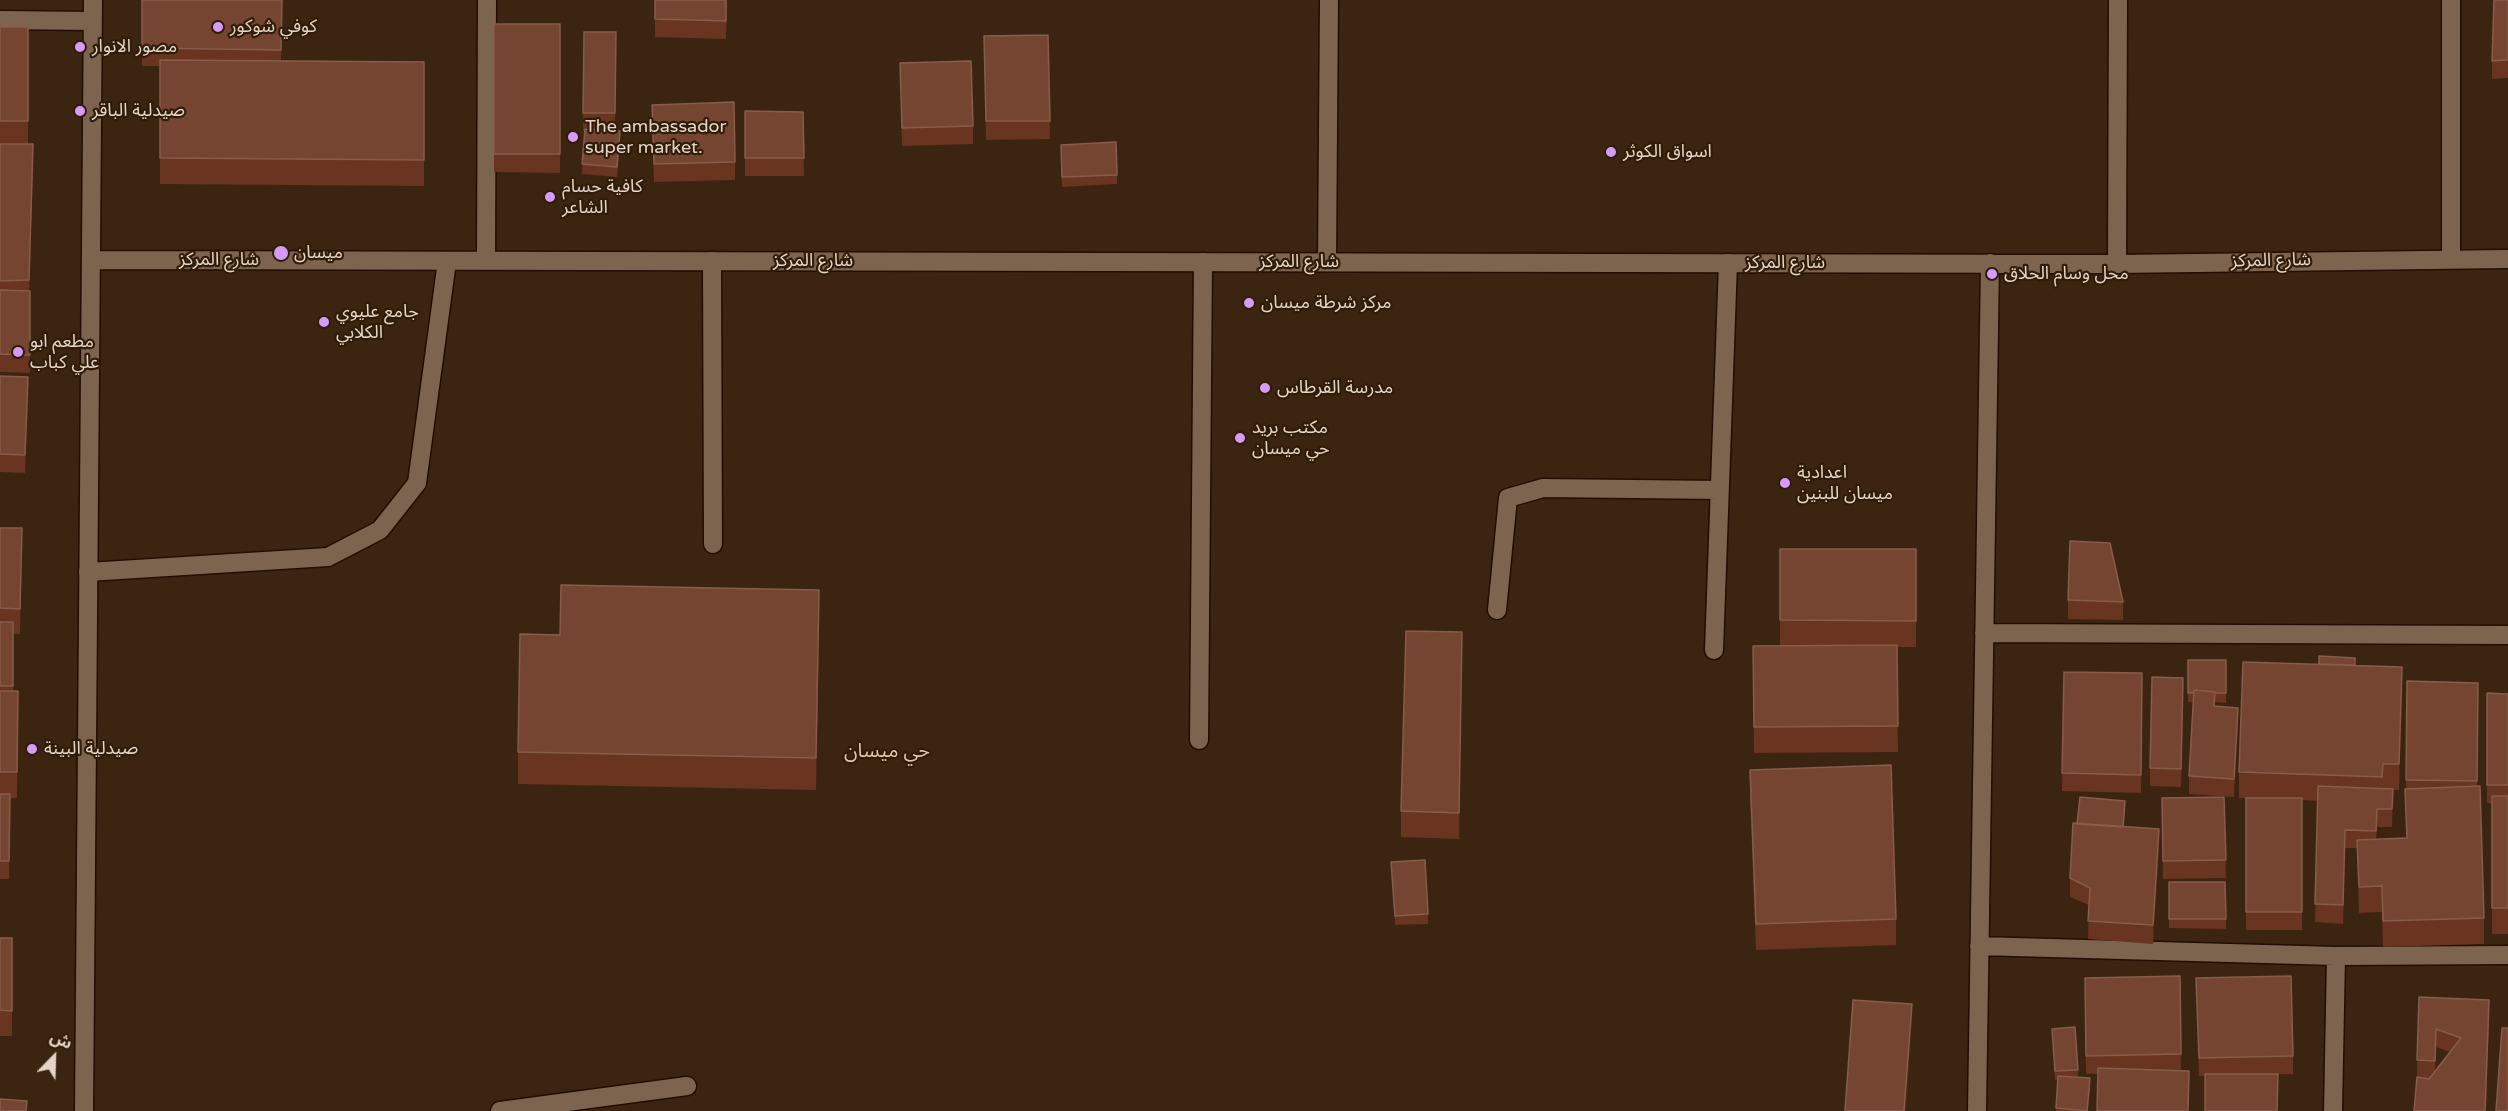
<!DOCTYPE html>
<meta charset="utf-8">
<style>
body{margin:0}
#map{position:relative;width:2508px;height:1111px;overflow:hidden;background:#3b2511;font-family:"Varela Round","Noto Sans Arabic",sans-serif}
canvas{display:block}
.north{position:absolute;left:24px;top:1027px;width:60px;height:60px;-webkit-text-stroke:4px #301c07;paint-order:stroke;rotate:23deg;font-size:16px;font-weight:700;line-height:24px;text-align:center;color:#e3d5c9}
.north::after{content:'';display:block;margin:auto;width:21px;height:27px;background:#e3d5c9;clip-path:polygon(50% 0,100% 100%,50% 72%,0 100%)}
</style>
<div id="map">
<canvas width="2508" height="1111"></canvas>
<div class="north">ش</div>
</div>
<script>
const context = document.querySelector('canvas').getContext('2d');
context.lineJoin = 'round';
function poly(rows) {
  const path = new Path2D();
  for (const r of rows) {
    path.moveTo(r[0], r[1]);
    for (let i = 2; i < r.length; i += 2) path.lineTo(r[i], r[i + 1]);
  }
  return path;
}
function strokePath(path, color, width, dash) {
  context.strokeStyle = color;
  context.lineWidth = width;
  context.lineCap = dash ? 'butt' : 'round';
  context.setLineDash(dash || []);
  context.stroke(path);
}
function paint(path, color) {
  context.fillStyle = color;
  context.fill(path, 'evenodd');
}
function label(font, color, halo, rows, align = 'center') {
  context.font = font + ' "Varela Round","Noto Sans Arabic",sans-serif';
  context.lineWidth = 4.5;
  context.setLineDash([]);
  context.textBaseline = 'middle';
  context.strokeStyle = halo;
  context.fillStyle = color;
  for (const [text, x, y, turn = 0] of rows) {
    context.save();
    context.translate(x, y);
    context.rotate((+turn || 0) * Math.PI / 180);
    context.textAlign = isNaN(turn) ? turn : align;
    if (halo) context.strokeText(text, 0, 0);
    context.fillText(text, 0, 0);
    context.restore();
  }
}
const lane = poly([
 [712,261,713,544],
 [88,572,328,557,380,530,417,483,447,261],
 [1497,610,1508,498,1543,488,1720,490],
 [1714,650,1728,263],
 [1199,740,1203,262],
 [500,1111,687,1086]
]);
const street = poly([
 [2451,0,2451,258],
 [0,20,93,21],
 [91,260,2117,264,2508,259],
 [486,261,487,0],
 [1327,262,1329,0],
 [2117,264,2118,0],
 [1984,633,2508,635],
 [1979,946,2336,956,2508,955],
 [84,1111,93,0],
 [1977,1111,1990,263],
 [2333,1111,2336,956]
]);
const wall = poly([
 [142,0,290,0,282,0,281,61,424,62,424,186,160,184,160,66,142,66],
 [655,0,727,0,726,39,655,37],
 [2508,0,2508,78,2492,79,2492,61],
 [494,24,560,24,560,173,494,172],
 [0,27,28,27,28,144,33,162,29,291,30,291,30,373,0,372],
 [584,32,616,32,615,131,620,141,617,177,582,174,585,131,583,131],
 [1048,35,1050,139,986,140,984,36],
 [900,63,973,126,973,144,902,146],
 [652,105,735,162,735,180,654,182],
 [745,111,803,112,804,176,745,176],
 [1061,154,1117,175,1117,184,1062,187],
 [0,376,28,395,25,473,0,472],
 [0,528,22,528,20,634,13,634,13,691,18,691,17,798,10,798,9,879,0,879],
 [1780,549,1916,549,1916,647,1897,647,1898,752,1754,753,1753,646,1780,646],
 [2068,600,2123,602,2123,620,2068,619],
 [819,623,816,790,518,784,518,752,560,635],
 [1462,658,1459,839,1401,837,1401,811],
 [2188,660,2226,660,2226,703,2215,702,2215,706,2238,726,2234,797,2189,794,2189,776,2193,702,2188,702],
 [2355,665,2402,693,2399,790,2393,790,2392,827,2377,827,2376,839,2406,838,2405,789,2406,789,2407,681,2478,683,2477,786,2484,918,2484,944,2383,947,2382,912,2359,913,2357,848,2345,848,2343,924,2315,922,2318,801,2302,800,2302,930,2246,930,2246,798,2239,798,2239,772],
 [2064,672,2142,673,2141,793,2062,791],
 [2487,693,2508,694,2508,934,2492,934,2492,804,2487,803],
 [2183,696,2181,787,2150,786,2150,768],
 [1750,770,1896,919,1896,945,1756,950,1750,796],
 [2224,797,2226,878,2163,879,2162,798],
 [2125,810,2124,827,2159,847,2153,944,2088,939,2089,905,2070,897,2070,878,2077,824],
 [1391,862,1428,914,1428,924,1395,925],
 [2169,882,2225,882,2226,929,2169,928],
 [0,938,12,938,12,1036,0,1036],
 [2180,976,2181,1071,2086,1074,2085,978],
 [2196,978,2293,1056,2293,1074,2199,1076],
 [2419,997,2489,1018,2486,1111,2414,1111,2417,1078],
 [2436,1047,2450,1052,2435,1071],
 [2052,1029,2078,1070,2078,1078,2090,1088,2088,1111,2056,1111,2058,1080,2055,1080]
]);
const shadedWall = poly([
 [33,144,33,162,29,299,29,280],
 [28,377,28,395,25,473,25,455],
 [819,590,819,623,816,790,816,758],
 [1462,632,1462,658,1459,839,1459,813],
 [2402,667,2402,693,2399,790,2399,764],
 [2238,708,2238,726,2234,797,2234,779],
 [2159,829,2159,847,2153,944,2153,925],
 [1912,1004,1912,1022,1906,1111,1904,1111]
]);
const building = poly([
 [142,0,282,0,281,50,142,48,142,0],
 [655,0,726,0,726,21,655,19,655,0],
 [2494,0,2508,0,2508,60,2492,61,2494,0],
 [494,24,560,24,560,154,494,154,494,24],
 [0,27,28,27,28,121,0,121,0,27],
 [584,32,616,32,615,113,583,113,584,32],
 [1048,35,1050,121,986,121,984,36,1048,35],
 [160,60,424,62,424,160,160,158,160,60],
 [971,61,973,126,902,128,900,63,971,61],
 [734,102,735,162,654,164,652,105,734,102],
 [745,111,803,112,804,158,745,158,745,111],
 [585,129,620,131,617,167,582,164,585,129],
 [1116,142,1117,175,1062,177,1061,145,1116,142],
 [0,144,33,144,29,280,0,281,0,144],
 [0,290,30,291,30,355,0,354,0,290],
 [0,376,28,377,25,455,0,454,0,376],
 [0,528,22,528,20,609,0,608,0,528],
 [2070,541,2110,543,2123,602,2068,600,2070,541],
 [1780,549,1916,549,1916,621,1780,620,1780,549],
 [561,585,819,590,816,758,518,752,520,634,560,635,561,585],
 [0,622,13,622,13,686,0,686,0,622],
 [1406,631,1462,632,1459,813,1401,811,1406,631],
 [1897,645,1898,726,1754,727,1753,646,1897,645],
 [2319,656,2355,658,2355,665,2319,664,2319,656],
 [2188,660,2226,660,2226,693,2215,693,2215,692,2194,690,2194,693,2188,693,2188,660],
 [2243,662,2402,667,2399,764,2383,764,2382,777,2239,772,2243,662],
 [2064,672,2142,673,2141,775,2062,773,2064,672],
 [2152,677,2183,678,2181,769,2150,768,2152,677],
 [2407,681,2478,683,2477,781,2406,780,2407,681],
 [2194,690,2215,692,2214,706,2238,708,2234,779,2189,776,2194,690],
 [0,691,18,691,17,772,0,772,0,691],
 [2487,693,2508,694,2508,785,2487,785,2487,693],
 [1891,765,1896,919,1756,924,1750,770,1891,765],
 [2318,786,2393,789,2392,809,2377,809,2376,831,2345,830,2343,905,2315,904,2318,786],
 [2480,786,2484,918,2383,921,2382,886,2359,887,2357,840,2407,838,2405,789,2480,786],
 [0,794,10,794,9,861,0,861,0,794],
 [2492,796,2508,796,2508,908,2492,908,2492,796],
 [2080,797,2125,801,2123,827,2077,824,2080,797],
 [2224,797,2226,860,2163,861,2162,798,2224,797],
 [2246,798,2302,798,2302,912,2246,912,2246,798],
 [2073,823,2159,829,2153,925,2088,921,2090,888,2070,878,2073,823],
 [1425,860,1428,914,1395,916,1391,862,1425,860],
 [2169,882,2225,882,2226,919,2169,919,2169,882],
 [0,938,12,938,12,1011,0,1010,0,938],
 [2180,976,2181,1054,2086,1056,2085,978,2180,976],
 [2291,976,2293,1056,2199,1058,2196,978,2291,976],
 [2419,997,2489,1000,2485,1111,2414,1111,2417,1077,2429,1079,2461,1038,2436,1029,2435,1061,2417,1060,2419,997],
 [1853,1000,1912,1004,1904,1111,1845,1111,1853,1000],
 [2075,1027,2078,1070,2055,1071,2052,1029,2075,1027],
 [2502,1028,2508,1028,2508,1111,2496,1111,2502,1028],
 [2098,1068,2189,1071,2188,1111,2097,1111,2098,1068],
 [2205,1074,2278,1074,2277,1111,2205,1111,2205,1074],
 [2058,1076,2090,1078,2087,1111,2056,1108,2058,1076],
 [0,1099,27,1101,26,1111,0,1111,0,1099]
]);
const markers = [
 [218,27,6,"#d59bfa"],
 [80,47,6,"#d59bfa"],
 [80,111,6,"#d59bfa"],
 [573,137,6,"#d59bfa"],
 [1611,152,6,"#d59bfa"],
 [550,197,6,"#d59bfa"],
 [281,253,8,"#d59bfa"],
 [1992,274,6,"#d59bfa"],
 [1249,303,6,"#d59bfa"],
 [324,322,6,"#d59bfa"],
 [18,352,6,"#d59bfa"],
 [1265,388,6,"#d59bfa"],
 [1240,438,6,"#d59bfa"],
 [1785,483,6,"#d59bfa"],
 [32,749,6,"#d59bfa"]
];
const poiNames = [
 ["كوفي شوكور",230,27],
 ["مصور الانوار",92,47],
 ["صيدلية الباقر",92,111],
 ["The ambassador",585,127],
 ["super market.",585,148],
 ["اسواق الكوثر",1623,152],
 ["كافية حسام",562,187],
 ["الشاعر",562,208],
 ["ميسان",294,253],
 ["محل وسام الحلاق",2004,274],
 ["مركز شرطة ميسان",1261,303],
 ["جامع عليوي",336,312],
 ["الكلابي",336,333],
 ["مطعم ابو",30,342],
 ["علي كباب",30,363],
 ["مدرسة القرطاس",1277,388],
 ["مكتب بريد",1252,428],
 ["حي ميسان",1252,449],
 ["اعدادية",1797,473],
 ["ميسان للبنين",1797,494],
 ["صيدلية البينة",44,749]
];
const streetNames = [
 ["شارع المركز",219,260],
 ["شارع المركز",813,261],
 ["شارع المركز",2271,261,-1],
 ["شارع المركز",1299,262],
 ["شارع المركز",1785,263]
];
const neighbourhoodNames = [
 ["حي ميسان",887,752]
];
strokePath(lane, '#210e00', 21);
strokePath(street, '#210e00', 21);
strokePath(lane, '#7d644e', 18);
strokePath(street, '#7d644e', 18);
paint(wall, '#693420');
paint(shadedWall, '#512712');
paint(building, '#764532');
strokePath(building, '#875c4a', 1.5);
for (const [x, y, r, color] of markers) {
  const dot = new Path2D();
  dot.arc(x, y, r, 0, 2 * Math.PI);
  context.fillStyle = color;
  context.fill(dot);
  strokePath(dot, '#301c07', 2);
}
label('18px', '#e3d5c9', '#301c07', poiNames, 'left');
label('18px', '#e3d5c9', '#301c07', streetNames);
label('20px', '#e0c4ac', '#301c07', neighbourhoodNames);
</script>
